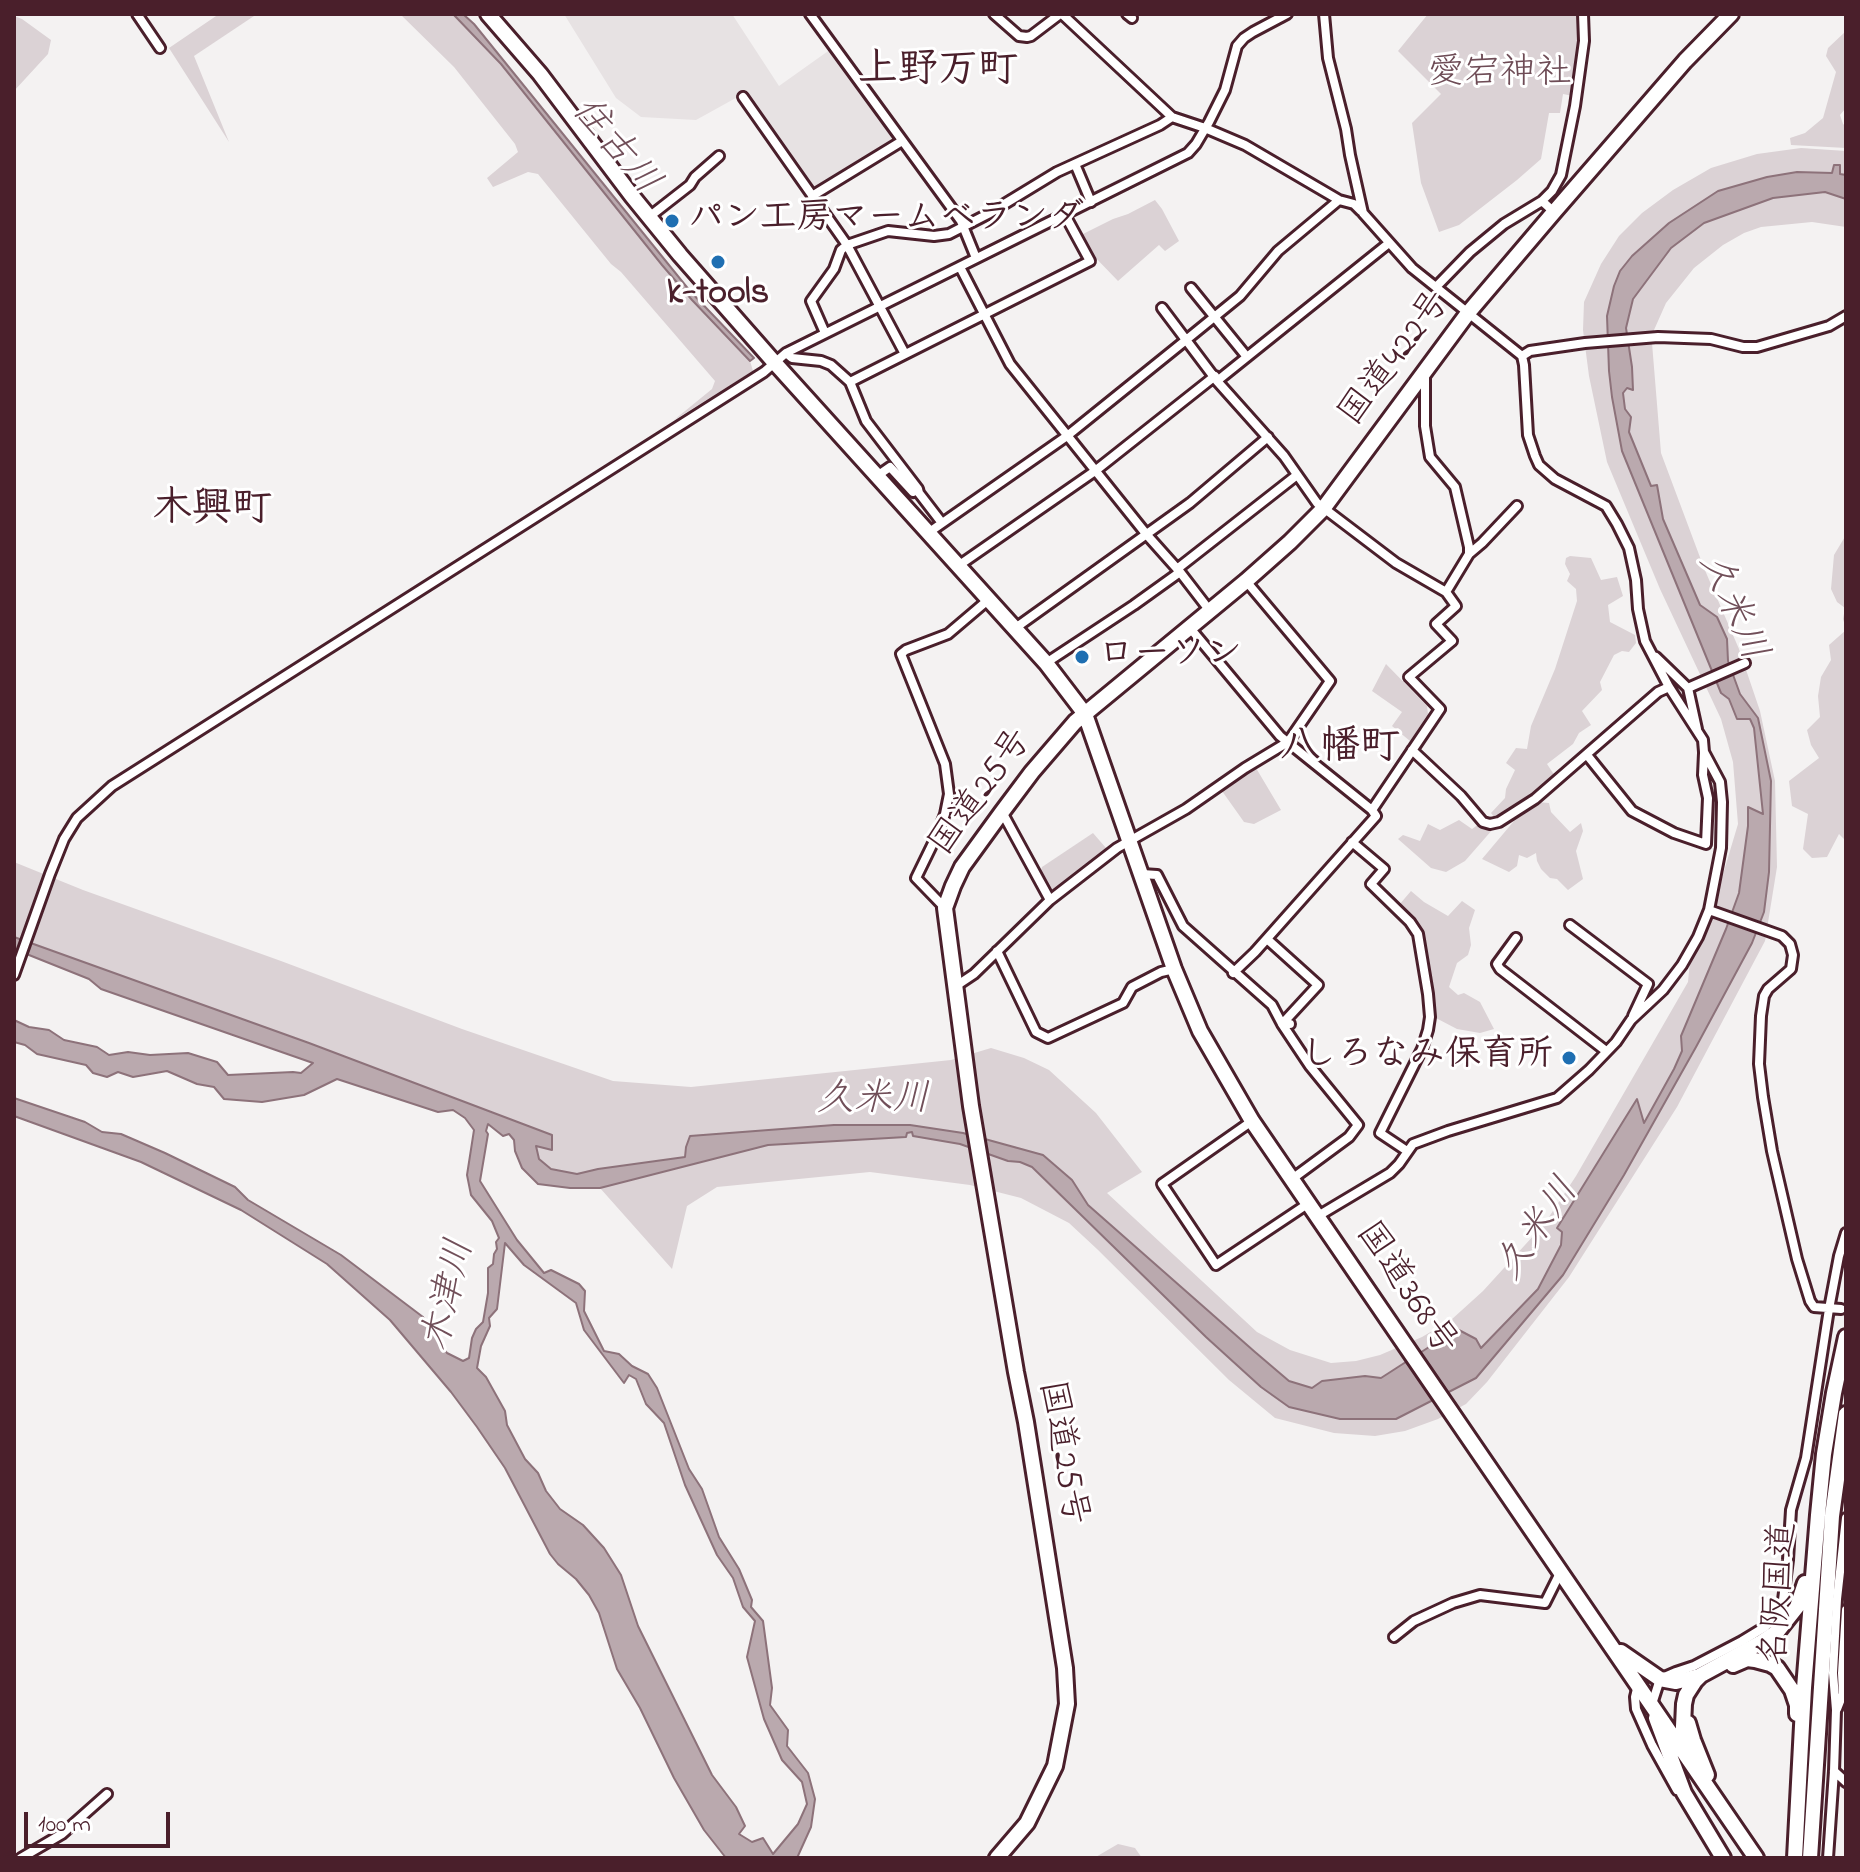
<!DOCTYPE html>
<meta charset="utf-8">
<style>
body{margin:0}
#map{position:relative;width:1860px;height:1872px;overflow:hidden;background:#f4f2f2;font-family:"Indie Flower",sans-serif}
canvas{display:block}
.frame{position:absolute;inset:0;border:16px solid #4a1f2b;pointer-events:none}
.scale{position:absolute;left:24px;top:1812px;width:146px;height:36px;box-sizing:border-box;border:4px solid #4a1f2b;border-top:0;padding-left:10px;font-size:24px;line-height:28px;white-space:nowrap;color:#4a1f2b;-webkit-text-stroke:6px #fff;paint-order:stroke}
</style>
<div id="map">
<canvas width="1860" height="1872"></canvas>
<div class="frame"></div>
<div class="scale">100 m</div>
</div>
<script>
const context = document.querySelector('canvas').getContext('2d');
context.lineJoin = 'round';
function paint(path, color) {
  context.fillStyle = color;
  context.fill(path, 'evenodd');
}
function poly(rows) {
  const path = new Path2D();
  for (const r of rows) {
    path.moveTo(r[0], r[1]);
    for (let i = 2; i < r.length; i += 2) path.lineTo(r[i], r[i + 1]);
  }
  return path;
}
function strokePath(path, color, width, dash) {
  context.strokeStyle = color;
  context.lineWidth = width;
  context.lineCap = dash ? 'butt' : 'round';
  context.setLineDash(dash || []);
  context.stroke(path);
}
function label(font, color, halo, rows, align = 'center') {
  context.font = font + ' "Indie Flower","Klee One",sans-serif';
  context.lineWidth = 6;
  context.setLineDash([]);
  context.textBaseline = 'middle';
  context.strokeStyle = halo;
  context.fillStyle = color;
  for (const [text, x, y, turn = 0] of rows) {
    context.save();
    context.translate(x, y);
    context.rotate((+turn || 0) * Math.PI / 180);
    context.textAlign = isNaN(turn) ? turn : align;
    if (halo) context.strokeText(text, 0, 0);
    context.fillText(text, 0, 0);
    context.restore();
  }
}
const built = poly([
 [564,14,732,14,779,86,831,49,893,137,893,143,817,189,811,189,743,94,696,120,641,117,616,98]
]);
const green = poly([
 [219,14,257,14,194,56,229,142,169,48],
 [400,14,453,14,468,28,501,64,662,265,692,300,750,361,753,371,674,420,712,389,715,381,621,272,611,264,538,174,528,172,493,187,487,178,518,152,515,144,454,67],
 [1428,14,1580,14,1580,25,1573,96,1563,94,1560,113,1549,113,1541,159,1517,180,1459,225,1439,232,1421,183,1412,123,1441,94,1398,51],
 [14,16,22,19,51,40,48,54,14,91],
 [1846,31,1846,108,1840,115,1843,124,1846,126,1846,148,1791,145,1790,138,1805,133,1823,118,1836,72,1826,56,1828,48],
 [1801,148,1846,151,1846,175,1797,172,1767,177,1718,191,1607,316,1612,397,1622,451,1721,693,1729,699,1737,719,1750,719,1754,728,1763,815,1748,808,1748,826,1739,893,1682,1051,1674,1069,1643,1124,1638,1100,1562,1232,1561,1245,1538,1289,1481,1349,1457,1329,1381,1378,1365,1376,1344,1378,1312,1388,1289,1381,1088,1205,1072,1180,1043,1155,910,1125,834,1125,691,1136,686,1147,686,1157,598,1169,577,1174,551,1169,539,1159,536,1145,552,1135,309,1043,14,937,14,862,83,890,281,961,462,1029,613,1081,691,1087,951,1060,991,1048,1024,1058,1049,1070,1096,1113,1142,1172,1107,1193,1257,1332,1290,1350,1331,1363,1356,1361,1380,1355,1422,1337,1451,1320,1483,1291,1545,1223,1576,1176,1688,982,1690,961,1709,921,1738,824,1733,762,1721,719,1660,589,1607,462,1589,376,1583,330,1584,302,1601,264,1619,236,1642,213,1673,190,1711,168,1757,154],
 [1825,192,1846,199,1846,227,1812,222,1761,227,1744,233,1723,245,1694,268,1666,303,1654,330,1652,343,1661,453,1704,568,1739,649,1760,711,1775,781,1777,867,1765,941,1677,1107,1569,1277,1487,1382,1466,1404,1438,1419,1405,1431,1375,1436,1334,1433,1275,1418,1229,1380,1097,1249,1069,1223,1021,1198,970,1185,870,1172,717,1187,687,1206,672,1269,600,1188,768,1145,906,1137,907,1133,913,1132,913,1136,960,1144,1008,1161,1020,1162,1031,1167,1206,1337,1261,1387,1289,1407,1476,1378,1624,1175,1696,1047,1752,943,1764,912,1769,872,1771,781,1758,718,1740,694,1728,661,1726,639,1717,617,1700,605,1663,519,1657,486,1652,487,1629,432,1631,417,1625,409,1623,393,1627,388,1632,389,1632,367,1626,328,1633,299,1671,248,1704,223,1773,198],
 [1155,200,1162,209,1179,241,1165,251,1159,245,1118,281,1090,252,1081,235,1113,219,1128,214],
 [1846,535,1846,629,1843,619,1845,608,1837,602,1831,589,1834,555],
 [1570,556,1591,558,1601,580,1617,577,1623,596,1608,605,1610,622,1635,635,1636,643,1629,652,1622,651,1614,655,1600,682,1602,690,1582,711,1591,725,1579,733,1573,744,1547,764,1555,776,1532,795,1495,818,1491,813,1505,798,1506,789,1515,770,1506,763,1516,748,1527,749,1531,726,1555,669,1577,601,1576,589,1567,581,1570,574,1565,564,1566,558],
 [1846,630,1846,841,1839,834,1827,857,1812,858,1803,849,1808,814,1792,806,1789,781,1819,758,1811,745,1807,730,1820,717,1818,696,1821,677,1831,660,1829,645],
 [1386,664,1427,706,1428,714,1410,741,1392,726,1402,712,1372,691],
 [1256,768,1281,810,1254,824,1244,822,1222,791],
 [1537,802,1549,803,1551,812,1570,832,1581,823,1583,831,1576,851,1583,879,1568,890,1557,879,1550,878,1541,869,1537,861,1536,853,1527,858,1519,855,1517,866,1509,872,1482,859,1519,815],
 [1459,820,1472,829,1479,824,1493,829,1465,861,1446,872,1431,868,1398,839,1403,835,1420,841,1428,824,1440,830],
 [1093,833,1106,848,1105,851,1050,893,1040,874,1042,867],
 [1411,891,1424,902,1448,916,1462,901,1475,910,1469,928,1471,945,1468,955,1457,963,1449,987,1458,995,1464,993,1480,1002,1494,1029,1480,1033,1457,1029,1434,1017,1433,994,1423,933,1413,919,1399,905],
 [1118,1844,1135,1848,1142,1858,1094,1858]
]);
const water = poly([
 [453,14,463,14,474,24,690,291,754,358,750,361,692,300,662,265,501,64,453,14],
 [1834,165,1840,165,1840,174,1846,175,1846,199,1825,192,1773,198,1704,223,1671,248,1633,299,1626,328,1632,367,1633,390,1627,388,1623,393,1625,409,1631,417,1629,432,1651,486,1657,485,1663,519,1700,605,1717,617,1727,639,1728,661,1740,694,1758,718,1771,781,1769,872,1764,912,1752,943,1696,1047,1624,1175,1563,1275,1476,1378,1396,1419,1340,1419,1289,1407,1261,1387,1206,1337,1032,1167,1020,1162,1008,1161,960,1144,913,1136,912,1132,907,1133,906,1137,768,1145,600,1188,570,1188,538,1184,522,1168,515,1151,514,1140,509,1134,503,1136,488,1124,486,1131,488,1134,480,1181,517,1240,544,1273,551,1270,579,1284,585,1291,584,1311,604,1351,619,1354,632,1366,648,1374,657,1388,689,1469,702,1489,719,1537,739,1569,752,1600,751,1607,763,1621,772,1688,770,1705,788,1730,787,1746,808,1773,815,1799,811,1827,797,1858,726,1858,704,1830,674,1778,640,1708,617,1669,599,1613,589,1595,576,1579,558,1564,550,1554,505,1468,477,1427,451,1392,390,1320,327,1264,241,1210,141,1162,14,1116,14,1098,85,1122,102,1132,121,1134,165,1153,235,1187,248,1200,341,1255,423,1317,447,1353,463,1361,469,1358,472,1338,476,1329,483,1322,488,1293,488,1268,493,1264,494,1254,497,1249,496,1242,499,1238,492,1221,471,1195,467,1175,474,1130,465,1118,453,1110,438,1112,337,1079,304,1095,262,1102,224,1099,214,1087,197,1084,167,1071,133,1077,118,1072,107,1077,93,1073,86,1065,37,1054,25,1045,14,1042,14,1020,29,1027,49,1030,64,1040,97,1047,109,1055,128,1052,150,1055,188,1053,217,1062,228,1075,293,1072,301,1073,313,1063,101,989,89,979,14,949,14,937,309,1043,552,1135,552,1150,536,1146,539,1159,551,1169,577,1174,598,1169,685,1157,686,1147,690,1136,834,1125,910,1125,963,1133,1043,1155,1072,1180,1088,1205,1255,1352,1289,1381,1312,1388,1322,1381,1365,1376,1381,1378,1457,1329,1476,1339,1481,1348,1538,1289,1561,1245,1562,1232,1557,1228,1637,1099,1644,1123,1674,1069,1682,1051,1681,1036,1726,929,1739,893,1748,826,1748,807,1763,814,1754,728,1750,719,1737,719,1729,699,1721,693,1622,451,1612,397,1609,371,1607,316,1614,286,1620,271,1632,256,1669,223,1718,191,1767,177,1797,172,1832,173,1834,165],
 [505,1243,524,1265,576,1303,584,1330,624,1383,629,1375,636,1379,646,1404,664,1423,685,1485,717,1555,733,1578,743,1607,755,1621,747,1657,764,1719,782,1760,802,1782,807,1804,798,1824,773,1854,763,1838,752,1842,739,1834,745,1826,736,1807,712,1775,638,1626,621,1575,604,1548,583,1525,560,1509,546,1491,538,1473,525,1459,507,1425,505,1411,486,1377,477,1368,481,1346,490,1326,489,1318,497,1309,505,1243]
]);
const street = poly([
 [137,14,160,48],
 [810,14,961,221,976,258],
 [994,14,1019,36,1027,37,1031,36,1060,14],
 [1062,14,1172,117,1205,128,1245,145,1339,200,1354,204,1361,211],
 [1127,14,1132,18],
 [743,97,847,245,905,354],
 [1075,164,1091,202],
 [812,196,902,141],
 [1554,212,1542,201,1552,191,1561,175,1575,106,1584,41,1583,14],
 [649,217,690,185,695,177,719,156],
 [960,267,1010,364,1147,535,1180,572,1210,611],
 [1436,287,1470,252,1504,224,1542,201],
 [1191,288,1247,357],
 [1162,308,1217,381,1284,456,1317,503,1396,563,1446,592,1456,606,1436,624,1452,641,1409,677,1440,709,1372,810,1376,816,1255,952,1233,973],
 [825,333,811,301,834,269,841,250,847,245,888,231,934,236,949,234,988,214,1057,172,1160,125,1172,117],
 [786,353,792,358,821,361,831,365,850,382],
 [1522,356,1530,351,1585,343,1658,337,1711,339,1743,347,1757,347,1829,326,1846,316],
 [1425,374,1425,426,1430,457,1455,487,1469,547,1469,554,1446,592],
 [1217,381,1389,243],
 [877,476,890,467,913,492,918,489,866,421,850,382,1090,261,1065,215],
 [918,489,919,493,942,523],
 [928,533,1067,436,1186,340,1240,296,1278,251,1339,200],
 [1469,554,1482,543,1517,506],
 [958,566,1095,471,1215,376],
 [1177,569,1297,475],
 [1190,628,1280,736,1372,810],
 [1014,629,1190,503,1268,437],
 [1656,657,1688,688,1697,729],
 [1046,663,1134,605,1180,572],
 [1688,688,1745,663],
 [1412,750,1461,796,1483,822,1490,824,1499,822,1535,799,1658,692,1669,687],
 [1587,755,1632,811,1674,833,1706,844,1708,798,1703,775,1704,753],
 [1002,812,1050,900],
 [1352,842,1384,869,1371,884,1410,922,1418,934,1428,994,1430,1017,1428,1030,1422,1049,1380,1133,1407,1151],
 [1142,874,1157,875,1183,926,1272,1005,1282,1024,1310,1066,1358,1125,1349,1137,1292,1179],
 [945,908,916,878,936,837,945,814,949,794,945,764,901,654,906,650,948,634,988,600],
 [1709,910,1782,936,1790,944,1793,955,1791,969,1768,989,1764,996,1761,1016,1759,1064,1763,1097,1772,1151,1797,1259,1810,1301,1814,1307,1841,1309],
 [1570,925,1648,984,1633,1016],
 [1516,938,1497,964,1500,969,1606,1051],
 [1267,939,1318,985,1282,1024,1290,1024],
 [997,951,1036,1032,1048,1038,1123,1003,1132,987,1161,972,1174,969],
 [14,975,50,874,64,839,77,818,112,786,764,372,786,353,1188,153,1196,144,1209,122,1225,90,1237,46,1244,38,1253,32,1287,14],
 [956,986,974,974,1050,900,1117,848,1186,809,1245,768,1288,742,1330,681,1246,581],
 [1252,1121,1162,1184,1216,1265,1309,1203],
 [1318,1216,1390,1173,1399,1164,1413,1144,1448,1131,1557,1098,1589,1070,1616,1042,1631,1020,1663,990,1682,965,1698,937,1709,910,1721,848,1722,802,1720,782,1704,752,1703,740,1669,687,1645,641,1638,609,1636,580,1629,548,1617,524,1606,506,1555,479,1539,465,1535,456,1528,435,1524,365,1522,356,1412,268,1363,213,1350,155,1346,129,1328,58,1324,14],
 [1394,1637,1414,1621,1453,1603,1480,1595,1545,1603,1560,1573],
 [1842,1673,1846,1610],
 [1638,1685,1635,1697,1636,1709,1652,1745,1677,1790],
 [1652,1704,1660,1679,1676,1672,1694,1666,1742,1641,1765,1627,1782,1608,1788,1560,1791,1510,1806,1458,1829,1309,1839,1256,1846,1233],
 [1837,1709,1843,1694,1842,1673,1846,1677],
 [1834,1771,1846,1782],
 [21,1858,62,1834,107,1794],
 [1828,1858,1834,1771,1836,1710,1833,1673,1837,1599,1846,1518]
]);
const highway = poly([
 [488,14,540,74,632,196,680,255,774,362,1046,663,1085,714,1174,969,1200,1031,1252,1121,1756,1858],
 [1621,1652,1660,1679,1676,1682,1699,1676],
 [1733,1665,1747,1659,1755,1660,1770,1664,1777,1668,1792,1690,1797,1705,1797,1714],
 [1656,1718,1684,1793,1723,1858],
 [1688,1723,1693,1740,1707,1775],
 [1682,1748,1684,1704,1686,1695,1695,1681,1701,1675,1760,1643,1778,1631,1797,1607,1805,1583],
 [997,1858,1027,1823,1055,1766,1067,1704,1065,1668,1026,1422,1016,1372,971,1106,945,908,953,886,962,867,1002,812,1032,772,1075,722,1246,581,1290,542,1323,509,1468,313,1554,212,1685,61,1731,14],
 [1795,1858,1804,1688,1818,1515,1824,1454,1834,1393,1846,1337],
 [1810,1858,1832,1516,1846,1414]
]);
const markers = [
 [672,221,8,"#1f6fb2"],
 [718,262,8,"#1f6fb2"],
 [1082,657,8,"#1f6fb2"],
 [1569,1058,8,"#1f6fb2"]
];
const parkNames = [
 ["愛宕神社",1500,76]
];
const poiNames = [
 ["パン工房マームベランダ",688,221],
 ["k-tools",718,296,"center"],
 ["ローソン",1098,657],
 ["しろなみ保育所",1553,1058,"right"]
];
const streetNames = [
 ["国道422号",1397,360,-53],
 ["国道25号",983,794,-54],
 ["国道368号",1404,1290,56],
 ["国道25号",1060,1453,80],
 ["名阪国道",1782,1594,-86]
];
const waterNames = [
 ["住古川",613,148,50],
 ["久米川",1730,608,66],
 ["久米川",873,1103],
 ["久米川",1540,1231,-55],
 ["木津川",452,1296,-77]
];
const quarterNames = [
 ["上野万町",938,73],
 ["木興町",212,512],
 ["八幡町",1340,750]
];
paint(built, '#e7e2e3');
paint(green, '#dbd2d5');
paint(water, '#baa9ae');
strokePath(water, '#8d727a', 2);
strokePath(street, '#4a1f2b', 14);
strokePath(highway, '#4a1f2b', 20);
strokePath(street, '#fff', 8);
strokePath(highway, '#fff', 14);
for (const [x, y, r, color] of markers) {
  const dot = new Path2D();
  dot.arc(x, y, r, 0, 2 * Math.PI);
  context.fillStyle = color;
  context.fill(dot);
  strokePath(dot, '#fff', 3);
}
label('36px', '#6e4c56', '#fff', parkNames);
label('bold 36px', '#4a1f2b', '#fff', poiNames, 'left');
label('36px', '#4a1f2b', '#fff', streetNames);
label('italic 38px', '#714f59', '#fff', waterNames);
label('bold 40px', '#4a1f2b', '#fff', quarterNames);
</script>
